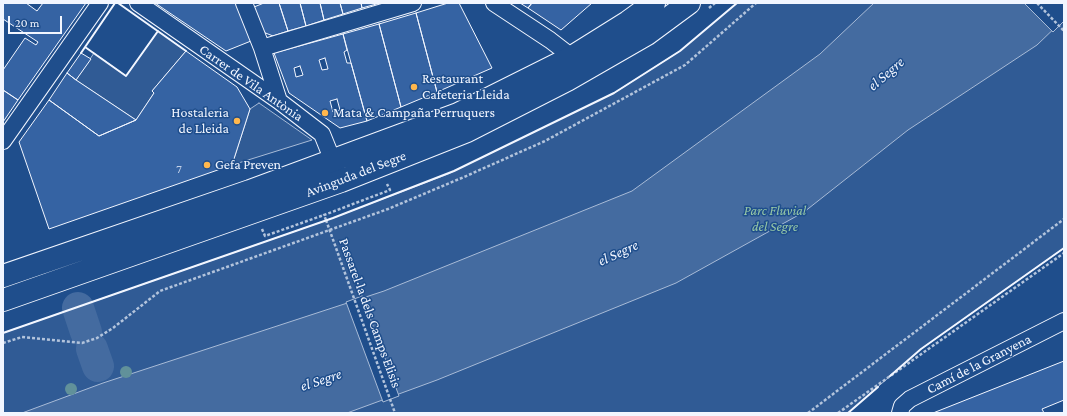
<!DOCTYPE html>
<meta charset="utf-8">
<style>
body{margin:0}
#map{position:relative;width:1067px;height:416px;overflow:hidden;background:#1f4e8c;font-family:"Crimson Pro",serif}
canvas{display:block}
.frame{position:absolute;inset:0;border:4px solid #f2f6ff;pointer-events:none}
.scale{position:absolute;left:8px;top:16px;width:54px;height:18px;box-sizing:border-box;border:2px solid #f2f6ff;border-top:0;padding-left:5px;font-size:12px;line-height:14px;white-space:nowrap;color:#f2f6ff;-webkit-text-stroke:3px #1f4e8c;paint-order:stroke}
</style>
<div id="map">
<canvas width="1067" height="416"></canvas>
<div class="frame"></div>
<div class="scale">20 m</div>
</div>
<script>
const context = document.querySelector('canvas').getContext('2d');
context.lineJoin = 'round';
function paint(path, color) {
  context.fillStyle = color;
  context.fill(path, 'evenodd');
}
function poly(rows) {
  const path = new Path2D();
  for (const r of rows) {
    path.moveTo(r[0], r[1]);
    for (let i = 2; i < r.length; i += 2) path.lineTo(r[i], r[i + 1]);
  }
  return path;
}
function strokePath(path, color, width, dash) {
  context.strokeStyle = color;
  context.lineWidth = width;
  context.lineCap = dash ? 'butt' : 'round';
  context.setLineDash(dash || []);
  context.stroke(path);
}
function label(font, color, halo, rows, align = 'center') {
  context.font = font + ' "Crimson Pro",serif';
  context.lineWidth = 3;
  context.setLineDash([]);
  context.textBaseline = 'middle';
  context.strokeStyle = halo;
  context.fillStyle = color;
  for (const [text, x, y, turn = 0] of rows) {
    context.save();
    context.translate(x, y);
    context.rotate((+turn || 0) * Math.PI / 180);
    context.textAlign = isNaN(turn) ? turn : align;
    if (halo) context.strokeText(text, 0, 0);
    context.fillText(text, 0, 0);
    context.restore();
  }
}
const built = poly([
 [737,3,1064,3,1064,248,921,349,848,413,3,413,3,333,333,218,448,174,614,93,680,51,737,3],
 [158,31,186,51,152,91,154,93,136,120,76,80,94,53,126,76,158,31],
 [259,103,312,140,232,165,250,109,259,103]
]);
const water = poly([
 [874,3,1064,3,1064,19,1037,45,908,130,804,212,676,283,437,380,347,413,22,413,103,383,384,291,632,191,820,54,874,3]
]);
const pier = poly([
 [1024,3,1064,3,1064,21,1053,32,1024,3],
 [362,296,399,396,383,402,346,302,362,296]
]);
const river = poly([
 [78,308,86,332],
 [92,349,98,366]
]);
const building = poly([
 [3,3,26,3,37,11,43,3,86,3,18,100,3,90,3,70,25,38,36,45,38,42,3,19,3,3],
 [155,3,236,3,251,41,226,51,155,3],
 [264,3,279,3,288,31,273,36,263,32,254,7,264,3],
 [279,3,300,3,306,26,288,31,279,3],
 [300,3,320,3,324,20,306,26,300,3],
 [320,3,340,3,343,14,324,20,320,3],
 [340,3,361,3,362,8,343,14,340,3],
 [361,3,380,3,362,8,361,3],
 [448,3,459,3,492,68,437,92,416,13,448,3],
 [520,3,532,3,528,8,520,3],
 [532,3,592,3,561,30,528,8,532,3],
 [416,13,437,92,401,107,379,24,416,13],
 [379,24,401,107,367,121,343,34,379,24],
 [343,34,347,50,344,52,347,63,351,63,367,121,340,128,289,93,274,53,343,34],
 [325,58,328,69,322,70,319,60,325,58],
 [300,66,303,75,296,77,294,68,300,66],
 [337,99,340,110,333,112,330,101,337,99],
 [186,51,237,87,250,109,232,165,49,229,19,142,49,100,99,136,136,120,154,93,152,91,186,51],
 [81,53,91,59,76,80,67,73,81,53],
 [67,73,76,80,136,120,99,136,49,100,67,73],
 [3,90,18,100,3,122,3,90],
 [1064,361,1064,400,1042,409,1044,413,933,413,1064,361]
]);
const path = poly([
 [1037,3,1064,31],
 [709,8,715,3],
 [326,220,324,215,390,190,387,184],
 [262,229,265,236,324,215],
 [3,343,22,337,82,343,97,338,113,328,160,291,388,209,464,177,545,141,685,65,756,3],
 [808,413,1064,219],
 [838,413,1064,253]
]);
const minor = poly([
 [138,3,279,101,322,134,341,181],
 [244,3,262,48,279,101],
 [494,3,550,40,572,57],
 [262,48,413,3],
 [3,141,100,3],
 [900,413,902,406,910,399,1064,321]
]);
const primary = poly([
 [3,276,250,191,458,114,572,57,628,22,654,3],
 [3,300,341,181,467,131,567,80,647,34,689,3]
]);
const pathBridge = poly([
 [326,220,395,413]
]);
const wall = poly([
 [118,3,186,51],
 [85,47,126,76,158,31],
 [81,53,115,3],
 [3,333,333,218,454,171,614,93,680,51,737,3],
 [890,376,921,349,1064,248],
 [848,413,878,387]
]);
const trees = [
 [126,372],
 [71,389]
];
const markers = [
 [414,87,4,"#ffb74d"],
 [325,113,4,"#ffb74d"],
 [237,121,4,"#ffb74d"],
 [207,165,4,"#ffb74d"]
];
const numberNames = [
 ["7",179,169]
];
const poiNames = [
 ["Restaurant",422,79],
 ["Cafeteria Lleida",422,95],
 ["Hostaleria",229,113,"right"],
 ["de Lleida",229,129,"right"],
 ["Mata & Campaña Perruquers",333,113],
 ["Gefa Preven",215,165]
];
const streetNames = [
 ["Carrer de Vila Antònia",251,83,35],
 ["Avinguda del Segre",356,174,-21],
 ["Passarel·la dels Camps Elisis",370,313,70],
 ["Camí de la Granyena",979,364,-27]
];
const parkNames = [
 ["Parc Fluvial",775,211],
 ["del Segre",775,227]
];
const waterNames = [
 ["el Segre",886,74,-41],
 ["el Segre",618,253,-25],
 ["el Segre",321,380,-18]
];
paint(built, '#305b95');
strokePath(built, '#a8bbd7', 1);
paint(water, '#446ba0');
strokePath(water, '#a8bbd7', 1);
paint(pier, '#1f4e8c');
strokePath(pier, '#a8bbd7', 1);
strokePath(river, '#446ba0', 32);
paint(building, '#3563a3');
strokePath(building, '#f2f6ff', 1);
strokePath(minor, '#f2f6ff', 18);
strokePath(primary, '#f2f6ff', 24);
strokePath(path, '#b3c4dc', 2.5, [3, 2]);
strokePath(minor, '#1f4e8c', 16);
strokePath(primary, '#1f4e8c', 22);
strokePath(pathBridge, '#b3c4dc', 2.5, [3, 2]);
strokePath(wall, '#f2f6ff', 2);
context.fillStyle = '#61919a';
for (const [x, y] of trees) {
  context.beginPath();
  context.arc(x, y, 6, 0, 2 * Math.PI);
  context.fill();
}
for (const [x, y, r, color] of markers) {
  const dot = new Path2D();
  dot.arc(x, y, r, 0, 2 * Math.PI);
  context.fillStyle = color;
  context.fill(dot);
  strokePath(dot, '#1f4e8c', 1.5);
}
label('12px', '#c3d1e8', null, numberNames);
label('14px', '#f2f6ff', '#1f4e8c', poiNames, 'left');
label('14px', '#f2f6ff', '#1f4e8c', streetNames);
label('italic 14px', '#97c8a6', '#1f4e8c', parkNames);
label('italic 15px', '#f2f6ff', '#1f4e8c', waterNames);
</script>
